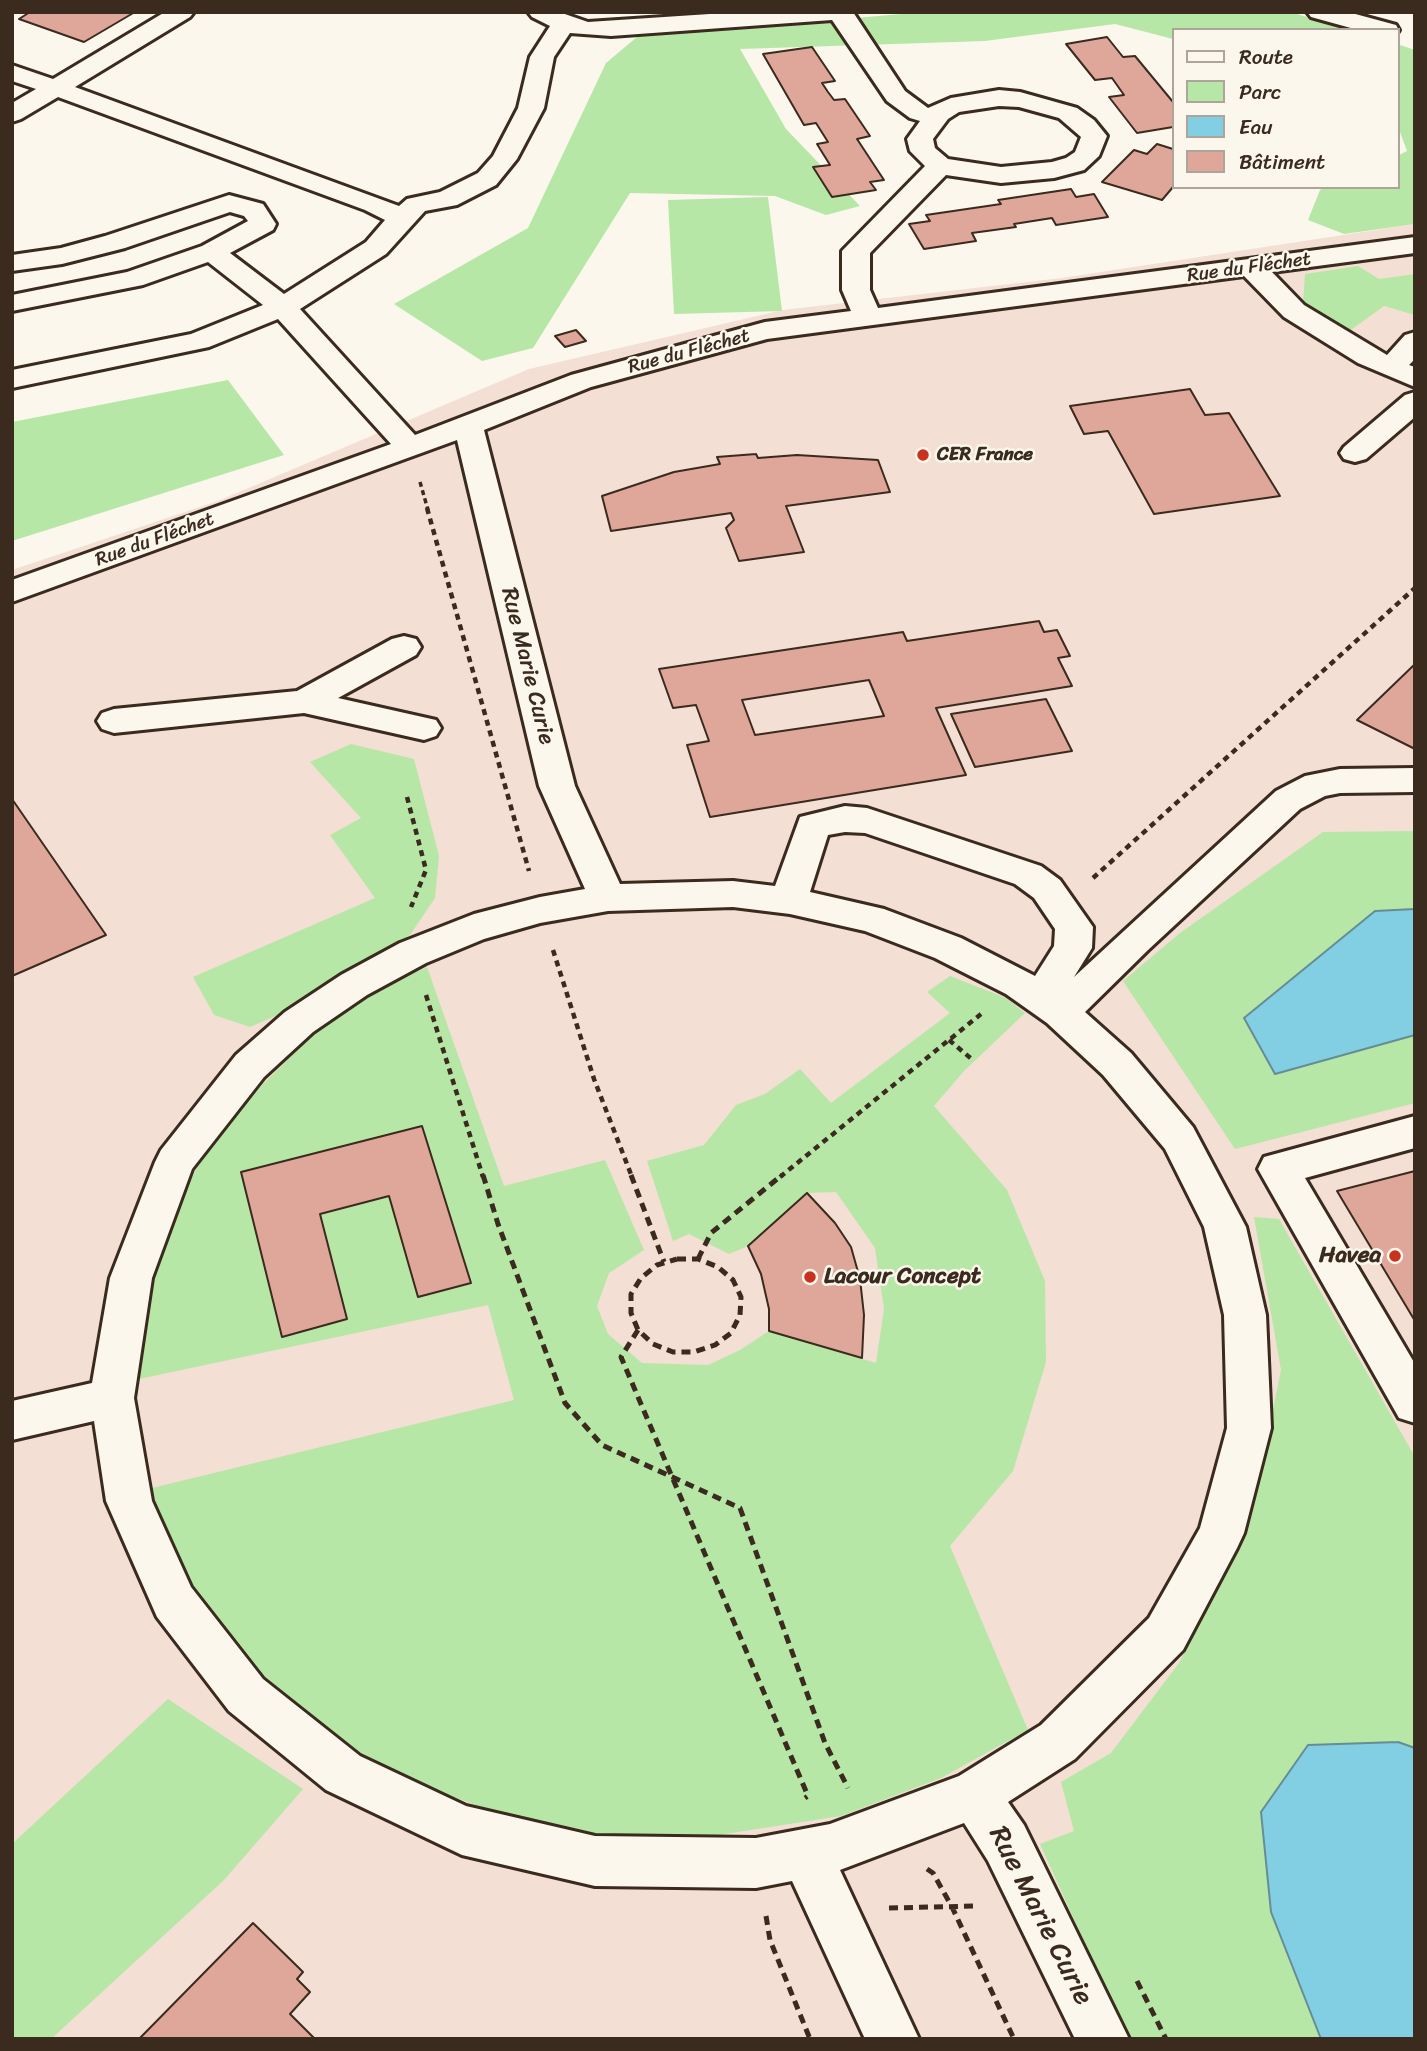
<!DOCTYPE html>
<meta charset="utf-8">
<style>
body{margin:0}
#map{position:relative;width:1427px;height:2051px;overflow:hidden;background:#fbf7ec;font-family:Sriracha,sans-serif}
canvas{display:block}
.frame{position:absolute;inset:0;border:14px solid #3b2a1e;pointer-events:none}
.legend{position:absolute;left:1172px;top:28px;width:228px;height:161px;box-sizing:border-box;background:#fbf7ec;border:2px solid #aea59a;margin:0;padding:9px 12px;list-style:none;font-size:21px;color:#3b2a1e}
.legend li{display:flex;align-items:center;gap:14px;height:35px}
.legend b{width:35px;border:2px solid #aea59a}
</style>
<div id="map">
<canvas width="1427" height="2051"></canvas>
<div class="frame"></div>
<ul class="legend">
<li><b style="height:9px;background:#fbf7ec"></b>Route</li>
<li><b style="height:19px;background:#b7e7a7"></b>Parc</li>
<li><b style="height:19px;background:#82cee2"></b>Eau</li>
<li><b style="height:19px;background:#dfa799"></b>Bâtiment</li>
</ul>
</div>
<script>
const context = document.querySelector('canvas').getContext('2d');
context.lineJoin = 'round';
function paint(path, color) {
  context.fillStyle = color;
  context.fill(path, 'evenodd');
}
function poly(rows) {
  const path = new Path2D();
  for (const r of rows) {
    path.moveTo(r[0], r[1]);
    for (let i = 2; i < r.length; i += 2) path.lineTo(r[i], r[i + 1]);
  }
  return path;
}
function strokePath(path, color, width, dash) {
  context.strokeStyle = color;
  context.lineWidth = width;
  context.lineCap = dash ? 'butt' : 'round';
  context.setLineDash(dash || []);
  context.stroke(path);
}
function label(font, color, halo, rows, align = 'center') {
  context.font = font + ' Sriracha,sans-serif';
  context.lineWidth = 5;
  context.setLineDash([]);
  context.textBaseline = 'middle';
  context.strokeStyle = halo;
  context.fillStyle = color;
  for (const [text, x, y, turn = 0] of rows) {
    context.save();
    context.translate(x, y);
    context.rotate((+turn || 0) * Math.PI / 180);
    context.textAlign = isNaN(turn) ? turn : align;
    if (halo) context.strokeText(text, 0, 0);
    context.fillText(text, 0, 0);
    context.restore();
  }
}
const built = poly([
 [1415,224,1415,2039,12,2039,12,570,218,501,529,369,783,310,1062,278]
]);
const green = poly([
 [924,12,1290,12,1353,30,1173,30,1173,39,1115,24,985,41,740,49,786,129,860,206,826,215,775,196,630,193,533,348,482,361,394,304,528,228,606,63,637,37],
 [1397,44,1415,50,1415,224,1344,234,1308,220,1320,190,1326,187,1397,187,1397,156,1407,151,1397,124],
 [768,197,782,311,674,314,668,200],
 [1358,266,1379,279,1415,274,1415,315,1384,306,1348,332,1303,303,1305,274],
 [228,380,284,455,12,541,12,422],
 [351,744,414,759,439,856,435,898,410,935,280,1014,250,1027,214,1015,193,977,375,898,330,835,361,818,310,762],
 [1415,831,1415,1103,1235,1149,1123,981,1180,933,1323,832],
 [427,967,504,1186,605,1160,644,1250,609,1273,597,1306,608,1334,642,1363,708,1365,740,1350,769,1331,876,1363,884,1309,875,1248,836,1192,807,1193,748,1246,729,1254,689,1234,673,1241,647,1161,704,1145,736,1105,765,1094,800,1069,831,1103,950,1013,927,992,950,976,1006,998,1025,1013,964,1071,934,1106,1007,1190,1045,1281,1046,1362,1013,1471,950,1546,1028,1730,941,1778,841,1816,686,1840,545,1831,414,1782,316,1728,256,1673,186,1577,148,1489,514,1400,488,1305,139,1379,140,1310,159,1245,204,1153,262,1085,313,1035,371,993],
 [1254,1217,1279,1219,1415,1457,1415,2039,1128,2039,1040,1844,1074,1831,1061,1782,1111,1753,1179,1663,1234,1556,1260,1473,1281,1370],
 [168,1699,303,1789,224,1880,51,2039,12,2039,12,1844]
]);
const water = poly([
 [1415,909,1415,1035,1275,1074,1244,1018,1375,911,1415,909],
 [1398,1742,1415,1748,1415,2039,1321,2039,1271,1912,1261,1812,1308,1745,1398,1742]
]);
const building = poly([
 [30,12,135,12,84,42,19,19,30,12],
 [1107,37,1123,57,1135,56,1173,102,1173,127,1137,133,1109,97,1124,95,1112,78,1095,80,1066,44,1107,37],
 [812,47,835,81,822,83,828,92,834,100,845,99,870,136,857,139,884,180,870,182,876,190,832,197,813,167,830,165,817,144,828,142,816,123,804,125,763,54,812,47],
 [1157,144,1173,149,1173,187,1162,200,1102,182,1134,150,1147,154,1157,144],
 [1071,189,1076,197,1094,194,1108,217,1056,225,1052,218,1014,224,1016,227,972,233,976,241,924,249,909,224,930,221,926,215,1001,204,998,200,1071,189],
 [576,330,586,341,565,347,555,336,576,330],
 [1190,389,1205,415,1229,413,1280,496,1154,514,1108,431,1084,434,1070,406,1190,389],
 [756,454,758,458,797,455,878,460,890,492,786,506,804,552,739,561,726,528,734,520,731,513,611,531,602,496,674,472,720,464,717,457,756,454],
 [1039,621,1044,632,1057,630,1070,656,1058,658,1072,686,936,708,966,775,710,817,687,745,709,741,696,705,673,708,659,669,903,632,907,641,1039,621],
 [869,680,884,716,755,735,742,700,869,680],
 [1415,664,1415,749,1357,720,1415,664],
 [1046,699,1072,751,975,767,951,714,1046,699],
 [12,799,106,935,12,976,12,799],
 [422,1126,471,1283,418,1297,389,1196,320,1214,347,1319,282,1337,241,1172,422,1126],
 [1415,1171,1415,1321,1337,1191,1415,1171],
 [807,1193,835,1223,851,1247,860,1279,864,1315,862,1358,769,1331,769,1309,761,1274,748,1246,807,1193],
 [253,1923,303,1972,297,1979,310,1992,290,2014,315,2039,139,2039,253,1923]
]);
const pathFar2 = poly([
 [420,482,428,510]
]);
const pathFar1 = poly([
 [427,508,529,871],
 [407,797,426,870,411,907],
 [1093,878,1415,588],
 [553,950,594,1079,632,1177],
 [426,995,483,1177],
 [949,1040,974,1061],
 [780,1177,981,1014]
]);
const path = poly([
 [483,1175,498,1224,565,1403,602,1445,740,1508,825,1743,848,1788],
 [631,1175,664,1262],
 [677,1259,698,1259,718,1267,733,1280,741,1297,740,1315,731,1333,715,1345,694,1352,673,1352,653,1344,638,1330,631,1313,631,1294,641,1278,657,1265,677,1259],
 [698,1259,711,1233,782,1175],
 [638,1330,621,1357,808,1796,805,1798],
 [927,1869,933,1873,952,1907,1014,2039],
 [889,1908,978,1906],
 [766,1916,770,1940,810,2039],
 [1137,1981,1166,2039]
]);
const minor = poly([
 [165,12,194,12,190,17,75,87,399,206,407,199,440,192,478,173,493,156,518,108,530,57,550,26,532,17,528,12,559,12,588,22,740,12,853,12,905,91,928,108,951,98,999,90,1020,92,1077,108,1094,120,1107,136,1099,156,1084,170,1054,178,1001,183,946,175,870,253,870,290,878,308,1415,237,1415,253,1272,272,1304,305,1387,355,1405,335,1415,332,1415,359,1409,365,1415,367,1415,387,1358,363,1284,317,1244,276,767,339,591,387,484,430,575,786,620,884,733,881,775,886,800,817,845,806,867,808,1041,866,1060,880,1093,927,1092,948,1074,977,1276,791,1305,776,1340,769,1415,768,1415,792,1340,793,1325,796,1300,809,1148,950,1085,1012,1131,1053,1193,1127,1246,1227,1266,1315,1271,1428,1244,1533,1237,1548,1183,1650,1075,1759,1008,1802,1024,1825,1129,2039,1075,2039,988,1861,964,1823,840,1870,919,2039,865,2039,792,1881,756,1888,595,1886,462,1855,326,1790,229,1711,157,1617,106,1501,94,1421,12,1440,12,1401,92,1383,110,1278,155,1162,161,1150,236,1055,285,1012,341,975,400,943,474,914,540,897,585,889,539,786,457,440,12,602,12,580,391,444,278,319,209,347,12,388,12,370,191,334,263,305,208,262,143,285,12,311,12,295,127,272,202,246,248,221,244,216,230,212,125,248,62,264,12,271,12,255,61,248,105,236,229,195,263,204,276,224,273,230,230,253,284,294,366,242,385,220,365,210,58,97,21,119,12,122,12,103,36,89,12,81,12,65,53,79,165,12],
 [832,20,887,101,910,118,920,121,907,139,910,151,925,166,842,251,842,290,851,311,765,322,571,375,415,435,300,309,386,254,425,211,457,205,496,185,517,159,544,108,554,57,570,33,611,36,832,20],
 [999,106,1019,107,1059,118,1081,137,1075,152,1066,158,1052,162,1001,167,948,159,935,148,933,139,948,119,959,112,999,106],
 [845,832,865,833,1015,884,1034,898,1055,929,1054,946,1035,976,961,938,884,909,810,892,828,835,845,832],
 [733,907,790,914,865,931,935,958,1006,994,1047,1023,1103,1075,1165,1149,1204,1227,1224,1315,1227,1428,1200,1528,1149,1618,1041,1725,959,1776,830,1824,756,1838,595,1836,466,1806,360,1756,263,1679,191,1587,152,1501,134,1398,152,1278,192,1169,264,1077,313,1032,367,995,426,963,484,939,540,923,608,911,733,907],
 [1415,392,1415,417,1366,459,1355,462,1344,459,1340,453,1344,447,1405,395,1415,392],
 [404,636,416,639,421,647,416,655,338,698,436,720,441,728,436,736,424,740,304,713,114,733,102,729,97,721,102,713,114,709,297,691,392,639,404,636],
 [1415,1116,1415,1148,1305,1178,1415,1364,1415,1423,1399,1418,1258,1169,1264,1157,1415,1116]
]);
const highway = poly([
 [1307,12,1348,12,1396,25,1399,30,1397,33,1397,30,1358,30,1311,17,1307,12]
]);
const markers = [
 [923,455,7,"#c8321e"],
 [1395,1256,7,"#c8321e"],
 [810,1277,7,"#c8321e"]
];
const farStreetnames = [
 ["Rue du Fléchet",1249,268,-8],
 ["Rue du Fléchet",689,352,-15],
 ["Rue du Fléchet",155,540,-20]
];
const farPoinames = [
 ["CER France",937,455]
];
const streetNames = [
 ["Rue Marie Curie",527,666,76]
];
const poiNames = [
 ["Havea",1381,1256],
 ["Lacour Concept",824,1277,"left"]
];
const nearStreetnames = [
 ["Rue Marie Curie",1040,1916,63]
];
paint(built, '#f3dfd3');
paint(green, '#b7e7a7');
paint(water, '#82cee2');
strokePath(water, '#668c94', 2);
paint(building, '#dfa799');
strokePath(building, '#3b2a1e', 2);
strokePath(minor, '#3b2a1e', 6);
strokePath(highway, '#3b2a1e', 6);
strokePath(pathFar2, '#3b2a1e', 3.5, [5, 3.5]);
strokePath(pathFar1, '#3b2a1e', 4.5, [6, 5]);
strokePath(path, '#3b2a1e', 5, [9, 6]);
paint(minor, '#fbf7ec');
paint(highway, '#fbf7ec');
for (const [x, y, r, color] of markers) {
  const dot = new Path2D();
  dot.arc(x, y, r, 0, 2 * Math.PI);
  context.fillStyle = color;
  context.fill(dot);
  strokePath(dot, '#fbf7ec', 2.5);
}
label('19px', '#3b2a1e', '#fbf7ec', farStreetnames);
label('bold 19px', '#3b2a1e', '#fbf7ec', farPoinames, 'left');
label('23px', '#3b2a1e', '#fbf7ec', streetNames);
label('bold 23px', '#3b2a1e', '#fbf7ec', poiNames, 'right');
label('28px', '#3b2a1e', '#fbf7ec', nearStreetnames);
</script>
